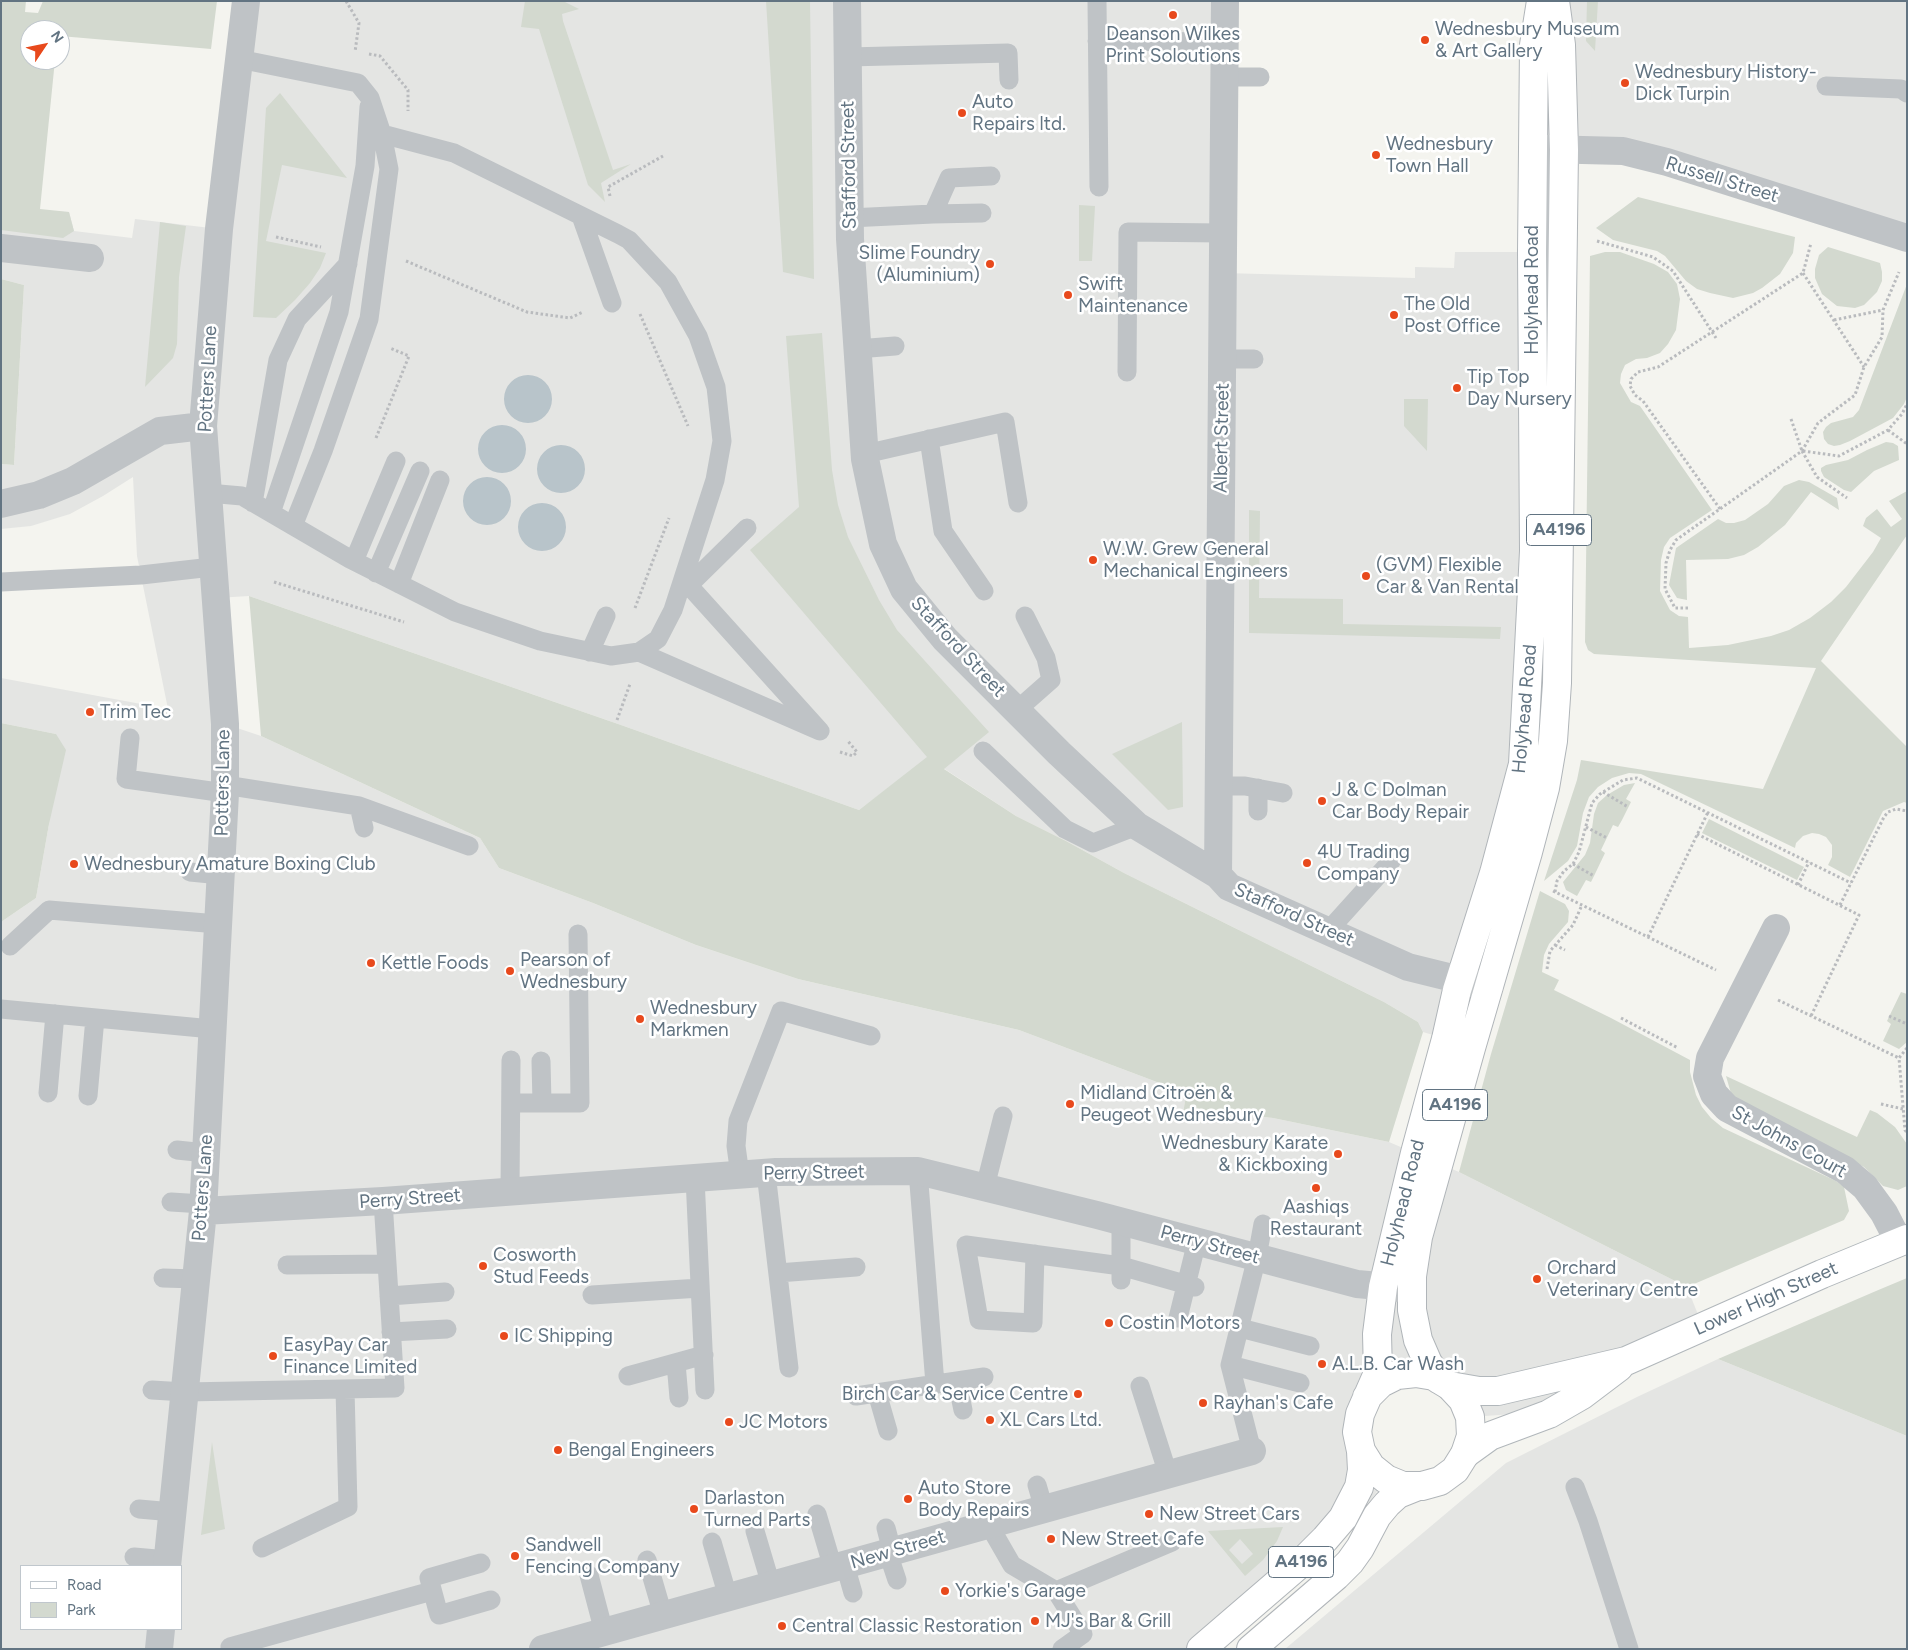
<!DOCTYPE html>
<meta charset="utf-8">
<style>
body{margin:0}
#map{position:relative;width:1908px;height:1650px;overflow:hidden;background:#f4f4ef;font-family:Figtree,sans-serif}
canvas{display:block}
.frame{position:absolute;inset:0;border:2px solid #627482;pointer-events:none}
.legend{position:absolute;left:20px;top:1565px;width:162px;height:65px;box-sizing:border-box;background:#fff;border:1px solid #c0c7cd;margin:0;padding:6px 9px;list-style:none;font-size:15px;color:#627482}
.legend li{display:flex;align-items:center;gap:10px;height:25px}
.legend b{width:25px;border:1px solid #c0c7cd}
.north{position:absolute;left:20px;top:20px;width:50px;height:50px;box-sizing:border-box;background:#fff;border:1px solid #c0c7cd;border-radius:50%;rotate:56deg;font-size:14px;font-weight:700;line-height:20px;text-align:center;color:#627482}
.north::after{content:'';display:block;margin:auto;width:18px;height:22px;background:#e8491c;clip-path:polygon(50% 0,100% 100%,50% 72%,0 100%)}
</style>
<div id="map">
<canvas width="1908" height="1650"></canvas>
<div class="frame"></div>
<ul class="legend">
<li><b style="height:6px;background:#fff"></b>Road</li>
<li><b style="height:14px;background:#d3d9cf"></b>Park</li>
</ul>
<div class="north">N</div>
</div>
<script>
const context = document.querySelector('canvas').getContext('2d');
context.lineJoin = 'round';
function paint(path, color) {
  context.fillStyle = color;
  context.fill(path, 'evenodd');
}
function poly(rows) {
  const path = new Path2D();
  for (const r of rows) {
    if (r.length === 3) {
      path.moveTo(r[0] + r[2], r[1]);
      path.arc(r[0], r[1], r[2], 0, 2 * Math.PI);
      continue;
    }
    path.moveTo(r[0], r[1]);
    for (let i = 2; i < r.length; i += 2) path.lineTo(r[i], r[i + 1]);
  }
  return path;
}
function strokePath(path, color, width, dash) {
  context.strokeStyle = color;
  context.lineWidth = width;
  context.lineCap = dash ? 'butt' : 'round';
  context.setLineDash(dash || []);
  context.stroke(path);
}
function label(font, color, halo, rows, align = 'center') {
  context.font = font + ' Figtree,sans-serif';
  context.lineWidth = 5;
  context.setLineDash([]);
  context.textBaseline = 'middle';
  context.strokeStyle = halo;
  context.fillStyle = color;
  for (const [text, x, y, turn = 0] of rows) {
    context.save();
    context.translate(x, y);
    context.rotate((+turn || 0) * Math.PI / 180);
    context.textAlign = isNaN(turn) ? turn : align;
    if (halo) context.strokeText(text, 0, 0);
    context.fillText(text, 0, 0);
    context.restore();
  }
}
const built = poly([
 [246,1,1225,1,1223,273,1415,278,1415,267,1454,268,1455,252,1532,252,1545,639,1542,717,1537,761,1446,1039,1423,1032,1418,1022,1384,1002,1124,873,1066,841,1016,816,928,758,859,810,621,725,249,596,216,598,225,724,261,736,480,838,499,868,593,903,696,945,798,979,1019,1030,1186,1093,1183,1115,1236,1114,1273,1118,1389,1142,1459,1172,1687,1287,1703,1327,1514,1414,1470,1417,1416,1373,1360,1414,1386,1479,1344,1538,1304,1578,1222,1649,1,1649,1,922,36,898,49,824,56,734,1,723,1,678,168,709,137,556,133,477,103,496,70,514,31,526,1,529,1,464,14,465,24,285,1,279,1,208,69,212,74,231,132,238,135,219,219,229],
 [21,1566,181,1566,181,1629,21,1629],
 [1547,1,1907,1,1907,238,1667,162,1548,149],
 [1718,1359,1907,1436,1907,1649,1285,1649,1506,1463,1637,1397]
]);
const green = poly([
 [1,1,26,1,25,12,38,13,43,1,217,1,211,49,60,36,60,30,30,30,30,60,55,60,40,209,69,212,74,231,63,238,1,230],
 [525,1,563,1,579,9,562,14,563,21,613,170,631,164,601,183,605,202,588,185,539,29,521,27],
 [766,1,810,1,814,279,783,272],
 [1587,1,1598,1,1595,51,1586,41],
 [280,93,347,178,282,165,266,241,326,253,320,268,310,283,295,300,276,318,253,317,266,108],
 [1638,197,1795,237,1793,253,1780,274,1762,288,1753,293,1733,298,1710,293,1697,289,1686,281,1665,256,1657,251,1613,240,1596,228],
 [1079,205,1095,206,1092,261,1079,261],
 [160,222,186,226,179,277,177,344,173,358,145,387],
 [1828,247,1880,263,1882,272,1882,281,1877,292,1864,305,1855,308,1837,306,1822,294,1815,278,1815,269,1819,255],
 [1605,252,1620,252,1654,264,1668,272,1677,284,1680,299,1676,330,1668,344,1660,353,1647,358,1636,359,1625,365,1621,374,1620,383,1631,402,1640,406,1712,510,1670,538,1664,547,1661,560,1660,591,1670,610,1679,616,1688,617,1689,648,1728,645,1771,636,1789,630,1810,618,1831,602,1846,587,1873,552,1881,538,1863,526,1866,518,1877,509,1891,527,1902,519,1889,501,1907,491,1907,535,1821,661,1907,747,1907,803,1904,802,1883,811,1850,877,1828,865,1832,857,1832,845,1826,837,1819,834,1812,833,1803,836,1796,843,1795,848,1641,774,1629,773,1612,778,1598,787,1589,797,1583,813,1577,846,1568,861,1544,881,1577,780,1581,760,1763,789,1816,668,1594,654,1588,650,1585,642,1590,256],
 [1,279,24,285,14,465,1,464],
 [1907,284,1907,397,1904,404,1893,418,1850,441,1840,445,1834,446,1828,444,1824,439,1823,432,1826,427,1831,423,1853,417,1859,410],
 [822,333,832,470,838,505,848,537,879,600,897,630,989,732,944,769,1016,816,1066,841,1124,873,1384,1002,1418,1022,1423,1032,1389,1142,1273,1118,1236,1114,1183,1115,1186,1093,1019,1030,798,979,696,945,593,903,499,868,480,838,261,736,249,596,621,725,859,810,927,757,750,550,799,507,786,336],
 [1404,399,1428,399,1427,451,1404,426],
 [1886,442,1893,443,1898,446,1899,460,1874,471,1851,492,1844,490,1824,477,1821,471,1821,468,1826,465,1848,460,1867,450],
 [1799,480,1809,482,1837,498,1839,510,1811,492,1785,525,1758,547,1744,555,1728,559,1686,560,1687,600,1677,598,1669,585,1676,548,1718,519,1726,523,1734,523,1745,520,1768,504,1784,486],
 [1249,510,1260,511,1259,598,1343,599,1343,624,1501,627,1500,639,1249,633],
 [1182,722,1183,807,1168,810,1112,754],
 [1,723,56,734,66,750,49,824,36,898,1,922],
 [1635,783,1626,799,1631,802,1622,820,1618,827,1613,825,1601,850,1605,853,1594,876,1591,882,1586,880,1577,896,1566,890,1563,882,1585,855,1590,843,1594,814,1598,803,1607,795,1624,785],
 [1709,819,1804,867,1797,880,1702,833],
 [1540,891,1565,904,1569,911,1568,922,1549,944,1544,955,1542,972,1559,980,1554,990,1611,1018,1690,1060,1690,1072,1696,1095,1702,1107,1711,1118,1723,1128,1836,1181,1844,1187,1849,1211,1844,1220,1687,1287,1459,1172,1491,1054],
 [1901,992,1907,994,1907,1042,1899,1049,1883,1041,1891,1024,1887,1021],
 [1726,1076,1857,1137,1870,1110,1877,1113,1895,1127,1907,1144,1907,1186,1898,1190,1883,1186,1864,1167,1732,1097],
 [1907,1278,1907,1436,1718,1359,1876,1291],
 [212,1442,225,1529,201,1535],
 [1283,1527,1277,1541,1263,1560,1245,1576,1208,1531],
 [1240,1539,1253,1554,1242,1564,1229,1550]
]);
const water = poly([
 [528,399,24],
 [502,449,24],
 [561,469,24],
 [487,501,24],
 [542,527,24]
]);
const path = poly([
 [346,1,359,23,355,52],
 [369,54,380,56,408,90,408,111],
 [610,196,608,187,663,156],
 [276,237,321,247],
 [1597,241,1653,257,1673,271,1716,338],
 [406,261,527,312,570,318,583,312],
 [1803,273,1864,367],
 [640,314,688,426],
 [1834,320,1883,310],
 [1791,419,1802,451],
 [1888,430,1907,444],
 [376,438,409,356,390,348],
 [1802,451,1818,423,1855,395,1864,367,1882,337,1883,310,1899,272],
 [1803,451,1839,456,1888,430,1902,414,1907,404],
 [1720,509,1643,401,1635,395,1630,386,1631,379,1638,372,1658,367,1803,273,1811,243],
 [274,582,404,622],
 [635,608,669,518],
 [1688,608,1675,608,1665,589,1666,563,1670,550,1676,540,1802,451,1817,477,1847,498],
 [617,720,630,684],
 [840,752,853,756,857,752,847,740],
 [1603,792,1628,807],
 [1586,827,1607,838],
 [1697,834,1859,915,1811,1016],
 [1573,864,1594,876],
 [1798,885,1809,862],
 [1553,891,1716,970],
 [1555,892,1557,881,1564,871,1573,864,1579,852,1592,803,1600,794,1623,780,1637,778,1851,883],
 [1840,905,1884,817,1888,812,1896,809,1907,811],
 [1648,937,1708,812],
 [1555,945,1565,950],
 [1547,969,1550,951,1573,925,1582,905],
 [1778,1000,1899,1058],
 [1889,1016,1907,1024],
 [1621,1018,1678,1048],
 [1907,1048,1899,1058,1905,1130,1907,1133],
 [1881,1104,1903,1109]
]);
const lane = poly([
 [1097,1,1099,187],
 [1097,41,1225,42],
 [848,57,1008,53,1009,80],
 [239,59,358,83,370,98,382,134,389,169,369,319,323,451,293,526],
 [1225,77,1260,77],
 [1826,86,1901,89,1907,93],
 [933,214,982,213],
 [581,216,612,303],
 [849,218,933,214,949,178,991,176],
 [857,349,895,346],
 [1223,359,1254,359],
 [1127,372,1128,232,1223,233],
 [929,439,943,531,984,591],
 [865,454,1005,422,1018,503],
 [208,493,242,496,350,559,455,612,540,641,611,656,639,652,658,639,673,610,715,480,722,441,716,387,698,336,668,282,629,240,618,234,454,153,382,134],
 [253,503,278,360,297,319,348,264],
 [271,513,339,312,365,166,369,107],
 [354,561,396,461],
 [376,573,420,471],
 [1,582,141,575,212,567],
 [399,584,440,480],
 [689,585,747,528],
 [590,652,606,616],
 [639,652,820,731,683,579],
 [1017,710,1051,680,1046,658,1025,616],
 [130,738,126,779,225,793],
 [983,751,1065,829,1093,843,1137,826],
 [225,785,359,806,469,846],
 [1219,786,1245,786,1283,793],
 [1258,788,1258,811],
 [359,806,364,828],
 [190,872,221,875],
 [1328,931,1392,860],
 [10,946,49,910,218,924],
 [1,1009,212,1029],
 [541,1061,542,1103],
 [48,1093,55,1014],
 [88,1096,95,1018],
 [511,1103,580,1103,578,934],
 [177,1150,206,1153],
 [918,1171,935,1384],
 [766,1173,789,1368],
 [740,1175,736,1146,738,1121,781,1011,871,1036],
 [695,1178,705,1390],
 [985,1187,1003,1116],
 [510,1192,511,1060],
 [171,1202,203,1204],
 [1035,1254,1033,1323,979,1320,966,1245,1121,1266,1195,1287],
 [287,1265,387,1264],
 [778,1273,856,1267],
 [163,1278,196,1279],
 [1121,1280,1121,1221],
 [592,1295,700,1288],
 [389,1296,445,1292],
 [1178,1318,1197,1241],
 [1240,1328,1310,1346],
 [391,1332,447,1329],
 [676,1363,679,1398],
 [1230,1365,1300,1383],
 [628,1376,704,1355],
 [957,1381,963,1410],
 [1140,1386,1168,1474],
 [152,1390,185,1392,395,1388,383,1201],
 [877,1393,888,1431],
 [856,1396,984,1377],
 [1252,1451,1230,1365,1257,1257,1263,1224],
 [1037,1485,1044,1509],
 [1575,1487,1588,1521,1629,1649],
 [139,1509,173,1512],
 [817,1514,833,1568],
 [989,1525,1012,1565,1056,1591,1083,1634,1062,1649],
 [886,1528,892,1551],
 [755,1531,771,1585],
 [712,1542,728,1597],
 [262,1548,348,1507,345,1389],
 [888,1553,897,1580],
 [134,1557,168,1560],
 [647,1560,663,1615],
 [481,1563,429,1578,439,1615,491,1600],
 [845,1565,853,1593],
 [589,1575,604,1632],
 [1056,1591,1172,1542],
 [230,1647,432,1591]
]);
const street = poly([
 [847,1,850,239,865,459,883,544,904,589,945,639,1059,753,1137,826,1218,875,1229,887,1408,967,1489,987],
 [1542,149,1623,151,1667,162,1907,238],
 [1,248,90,258],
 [1546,398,1548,149],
 [1,504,39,495,73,481,160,431,203,426],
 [1218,875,1225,1],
 [1776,928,1710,1058,1707,1076,1714,1094,1727,1108,1845,1170,1865,1187,1884,1213,1899,1242],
 [203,1211,383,1201,776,1172,918,1171,1097,1215,1357,1284,1412,1289],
 [167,1566,203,1211,225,793,225,724,203,426,219,229,246,1],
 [159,1649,161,1629],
 [543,1649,1252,1451]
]);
const secondary = poly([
 [1450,1386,1479,1391,1498,1391,1626,1361,1822,1274,1907,1239],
 [1465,1454,1490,1436,1549,1414,1582,1395,1619,1367]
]);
const primary = poly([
 [1367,1397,1381,1383,1397,1375,1416,1373,1434,1376,1440,1380],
 [1361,1451,1371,1467,1386,1479,1403,1486,1422,1486,1440,1481,1455,1470,1465,1454,1471,1436,1470,1417,1463,1400,1450,1386,1440,1380,1428,1363,1418,1340,1412,1310,1412,1276,1418,1237,1471,1048,1528,852,1545,788,1553,741,1557,683,1559,533,1564,150,1561,45,1555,1],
 [1201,1649,1301,1563,1325,1539,1343,1518,1359,1487,1362,1470,1361,1451,1357,1432,1360,1414,1378,1373,1377,1334,1383,1287,1391,1253,1415,1153,1446,1039,1457,990,1494,873,1523,764,1534,551,1532,252,1533,149,1534,45,1541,1],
 [1251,1649,1336,1576,1350,1562,1360,1548,1377,1516,1387,1504,1398,1494,1418,1486]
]);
const markers = [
 [1173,15,5,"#e8491c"],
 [1425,40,5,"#e8491c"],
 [1625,83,5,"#e8491c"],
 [962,113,5,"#e8491c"],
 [1376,155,5,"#e8491c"],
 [990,264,5,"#e8491c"],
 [1068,295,5,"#e8491c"],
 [1394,315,5,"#e8491c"],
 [1457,388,5,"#e8491c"],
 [1093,560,5,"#e8491c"],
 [1366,576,5,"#e8491c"],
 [90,712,5,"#e8491c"],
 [1322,801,5,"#e8491c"],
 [1307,863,5,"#e8491c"],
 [74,864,5,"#e8491c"],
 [371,963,5,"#e8491c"],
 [510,971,5,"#e8491c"],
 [640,1019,5,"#e8491c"],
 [1070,1104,5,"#e8491c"],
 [1338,1154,5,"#e8491c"],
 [1316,1188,5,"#e8491c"],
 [483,1266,5,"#e8491c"],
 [1537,1279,5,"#e8491c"],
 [1109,1323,5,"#e8491c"],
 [504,1336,5,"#e8491c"],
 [273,1356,5,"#e8491c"],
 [1322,1364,5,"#e8491c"],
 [1078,1394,5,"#e8491c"],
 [1203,1403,5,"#e8491c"],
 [990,1420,5,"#e8491c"],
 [729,1422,5,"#e8491c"],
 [558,1450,5,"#e8491c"],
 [908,1499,5,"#e8491c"],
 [694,1509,5,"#e8491c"],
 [1149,1514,5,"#e8491c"],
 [1051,1539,5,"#e8491c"],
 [515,1556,5,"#e8491c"],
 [945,1591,5,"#e8491c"],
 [1035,1621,5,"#e8491c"],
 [782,1626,5,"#e8491c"]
];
const shields = [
 [1559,530,65],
 [1455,1105,65],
 [1301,1562,65]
];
const shieldNames = [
 ["A4196",1559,530],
 ["A4196",1455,1105],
 ["A4196",1301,1562]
];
const poiNames = [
 ["Wednesbury Museum",1435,29],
 ["& Art Gallery",1435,51],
 ["Deanson Wilkes",1173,34,"center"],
 ["Print Soloutions",1173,56,"center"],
 ["Wednesbury History-",1635,72],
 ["Dick Turpin",1635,94],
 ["Auto",972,102],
 ["Repairs ltd.",972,124],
 ["Wednesbury",1386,144],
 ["Town Hall",1386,166],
 ["Slime Foundry",980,253,"right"],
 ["(Aluminium)",980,275,"right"],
 ["Swift",1078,284],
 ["Maintenance",1078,306],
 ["The Old",1404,304],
 ["Post Office",1404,326],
 ["Tip Top",1467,377],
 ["Day Nursery",1467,399],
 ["W.W. Grew General",1103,549],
 ["Mechanical Engineers",1103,571],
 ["(GVM) Flexible",1376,565],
 ["Car & Van Rental",1376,587],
 ["Trim Tec",100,712],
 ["J & C Dolman",1332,790],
 ["Car Body Repair",1332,812],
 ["4U Trading",1317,852],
 ["Company",1317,874],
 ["Wednesbury Amature Boxing Club",84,864],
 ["Pearson of",520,960],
 ["Wednesbury",520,982],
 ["Kettle Foods",381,963],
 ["Wednesbury",650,1008],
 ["Markmen",650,1030],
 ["Midland Citroën &",1080,1093],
 ["Peugeot Wednesbury",1080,1115],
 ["Wednesbury Karate",1328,1143,"right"],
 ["& Kickboxing",1328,1165,"right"],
 ["Aashiqs",1316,1207,"center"],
 ["Restaurant",1316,1229,"center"],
 ["Cosworth",493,1255],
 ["Stud Feeds",493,1277],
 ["Orchard",1547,1268],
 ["Veterinary Centre",1547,1290],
 ["Costin Motors",1119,1323],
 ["IC Shipping",514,1336],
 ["EasyPay Car",283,1345],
 ["Finance Limited",283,1367],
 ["A.L.B. Car Wash",1332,1364],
 ["Birch Car & Service Centre",1068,1394,"right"],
 ["Rayhan's Cafe",1213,1403],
 ["XL Cars Ltd.",1000,1420],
 ["JC Motors",739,1422],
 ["Bengal Engineers",568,1450],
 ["Auto Store",918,1488],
 ["Body Repairs",918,1510],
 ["Darlaston",704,1498],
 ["Turned Parts",704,1520],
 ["New Street Cars",1159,1514],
 ["New Street Cafe",1061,1539],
 ["Sandwell",525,1545],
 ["Fencing Company",525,1567],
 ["Yorkie's Garage",955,1591],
 ["MJ's Bar & Grill",1045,1621],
 ["Central Classic Restoration",792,1626]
];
const streetNames = [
 ["Stafford Street",849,165,-91],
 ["Russell Street",1722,180,17],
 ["Holyhead Road",1532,290,-90],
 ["Potters Lane",208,379,-87],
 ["Albert Street",1222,438,-89],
 ["Stafford Street",958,647,47],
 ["Holyhead Road",1525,709,-85],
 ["Potters Lane",223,783,-89],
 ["Stafford Street",1294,915,24],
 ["St Johns Court",1789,1142,29],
 ["Perry Street",814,1173,-1],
 ["Potters Lane",203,1188,-86],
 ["Perry Street",410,1199,-4],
 ["Holyhead Road",1403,1203,-76],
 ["Perry Street",1210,1245,15],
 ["Lower High Street",1766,1299,-24],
 ["New Street",898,1550,-16]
];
paint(built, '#e4e5e3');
paint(green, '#d3d9cf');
paint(water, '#b8c4ca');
strokePath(secondary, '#b1b7bb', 30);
strokePath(primary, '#b0b5b9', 30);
strokePath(path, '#b9bbbe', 3, [2.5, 2.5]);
strokePath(lane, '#bfc3c6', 19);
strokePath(street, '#bfc3c6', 28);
strokePath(secondary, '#fff', 28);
strokePath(primary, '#fff', 28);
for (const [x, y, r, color] of markers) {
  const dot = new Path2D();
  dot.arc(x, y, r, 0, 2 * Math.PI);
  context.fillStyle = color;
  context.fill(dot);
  strokePath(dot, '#fff', 2);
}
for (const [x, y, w] of shields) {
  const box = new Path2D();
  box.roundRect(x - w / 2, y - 15.5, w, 31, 4);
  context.fillStyle = '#fff';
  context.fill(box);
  strokePath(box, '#627482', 1);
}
label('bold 18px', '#627482', null, shieldNames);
label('19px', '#627482', '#fff', poiNames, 'left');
label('19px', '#627482', '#fff', streetNames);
</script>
